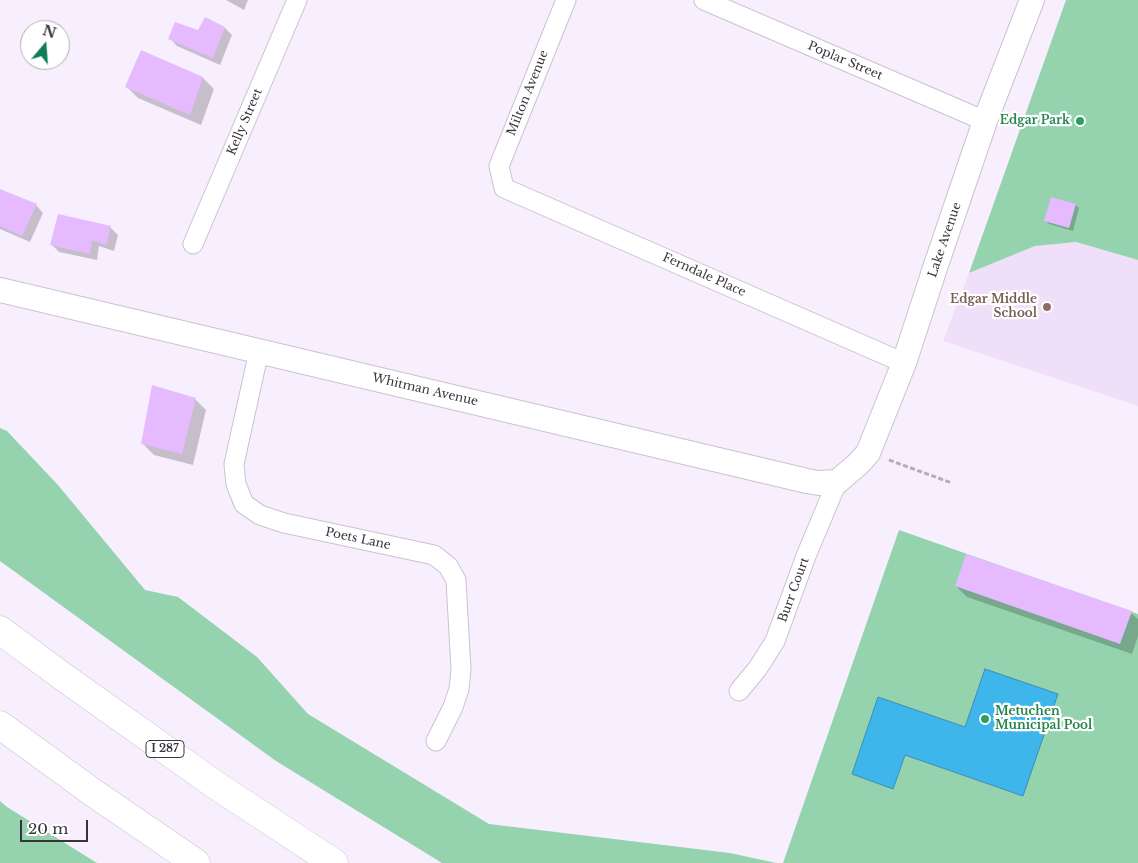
<!DOCTYPE html>
<style>
body{margin:0}
#map{position:relative;width:1138px;height:863px;overflow:hidden;background:#f8effe;font-family:"Libre Baskerville",serif}
canvas{display:block}
.north{position:absolute;left:20px;top:20px;width:50px;height:50px;box-sizing:border-box;background:#fff;border:1px solid #afaeb1;border-radius:50%;rotate:18deg;font-size:14px;font-weight:700;line-height:20px;text-align:center;color:#38343b}
.north::after{content:'';display:block;margin:auto;width:18px;height:22px;background:#107d58;clip-path:polygon(50% 0,100% 100%,50% 72%,0 100%)}
.scale{position:absolute;left:20px;top:820px;width:68px;height:22px;box-sizing:border-box;border:2px solid #38343b;border-top:0;padding-left:6px;font-size:15px;line-height:18px;white-space:nowrap;color:#38343b;-webkit-text-stroke:4px #fff;paint-order:stroke}
</style>
<div id="map">
<canvas width="1138" height="863"></canvas>
<div class="north">N</div>
<div class="scale">20 m</div>
</div>
<script>
const context = document.querySelector('canvas').getContext('2d');
context.lineJoin = 'round';
function paint(path, color) {
  context.fillStyle = color;
  context.fill(path, 'evenodd');
}
function poly(rows) {
  const path = new Path2D();
  for (const r of rows) {
    path.moveTo(r[0], r[1]);
    for (let i = 2; i < r.length; i += 2) path.lineTo(r[i], r[i + 1]);
  }
  return path;
}
function strokePath(path, color, width, dash) {
  context.strokeStyle = color;
  context.lineWidth = width;
  context.lineCap = dash ? 'butt' : 'round';
  context.setLineDash(dash || []);
  context.stroke(path);
}
function label(font, color, halo, rows, align = 'center') {
  context.font = font + ' "Libre Baskerville",serif';
  context.lineWidth = 4.5;
  context.setLineDash([]);
  context.textBaseline = 'middle';
  context.strokeStyle = halo;
  context.fillStyle = color;
  for (const [text, x, y, turn = 0] of rows) {
    context.save();
    context.translate(x, y);
    context.rotate((+turn || 0) * Math.PI / 180);
    context.textAlign = isNaN(turn) ? turn : align;
    if (halo) context.strokeText(text, 0, 0);
    context.fillText(text, 0, 0);
    context.restore();
  }
}
const built = poly([
 [1076,242,1138,260,1138,406,943,341,969,273,1035,246]
]);
const green = poly([
 [1066,0,1138,0,1138,260,1076,242,1035,246,969,273],
 [0,428,7,431,58,485,145,590,178,597,257,657,308,714,489,824,730,853,776,863,442,863,276,761,0,561],
 [899,530,1138,614,1138,863,783,863],
 [0,801,7,807,97,863,0,863]
]);
const water = poly([
 [985,669,1058,694,1023,796,905,755,893,789,852,774,878,697,965,727,985,669]
]);
const shadow = poly([
 [226,0,248,0,244,10],
 [206,19,225,28,232,35,220,65,177,46,170,38,198,32],
 [141,52,203,78,214,89,201,125,138,98,127,87],
 [0,190,36,205,43,213,30,242,0,229],
 [1076,205,1079,208,1073,231,1049,224,1046,221],
 [110,227,118,235,114,251,99,246,97,260,59,252,51,244],
 [195,399,206,410,193,465,154,455,143,444],
 [956,586,1131,613,1138,619,1138,636,1132,654,967,597]
]);
const building = poly([
 [205,17,225,27,213,58,168,39,175,22,198,30],
 [141,50,203,77,190,115,125,87],
 [0,189,37,204,22,236,0,226],
 [1051,197,1076,204,1069,228,1044,221],
 [58,214,111,226,106,245,92,240,90,254,50,245],
 [152,385,196,398,182,454,141,444],
 [966,554,1132,611,1120,644,955,586]
]);
const path = poly([
 [889,460,952,483]
]);
const minor = poly([
 [566,0,499,166,504,188,904,363],
 [704,0,985,121],
 [193,244,297,0],
 [259,351,234,464,236,484,244,504,260,515,284,523,434,555,448,566,456,580,461,670,459,689,453,707,436,741],
 [739,691,758,668,775,641,806,556,837,482]
]);
const tertiary = poly([
 [0,290,807,481,819,483,837,482,858,464,868,453,904,363,935,268,985,121,1032,0]
]);
const motorway = poly([
 [0,630,62,676,217,786,334,863],
 [0,725,95,794,196,863]
]);
const markers = [
 [1080,121,5,"#2e9e5b"],
 [1047,307,5,"#8d6e63"],
 [985,719,5,"#2e9e5b"]
];
const shields = [
 [165,749,38]
];
const shieldNames = [
 ["I 287",165,749]
];
const streetNames = [
 ["Poplar Street",845,61,23],
 ["Milton Avenue",528,93,-68],
 ["Kelly Street",245,122,-67],
 ["Lake Avenue",945,240,-71],
 ["Ferndale Place",704,275,24],
 ["Whitman Avenue",425,390,13],
 ["Poets Lane",358,539,12],
 ["Burr Court",794,590,-70]
];
const leisureNames = [
 ["Edgar Park",1070,121],
 ["Metuchen",995,712,"left"],
 ["Municipal Pool",995,726,"left"]
];
const educationNames = [
 ["Edgar Middle",1037,300],
 ["School",1037,314]
];
paint(built, '#efdff8');
paint(green, '#95d2ae');
paint(water, '#3eb5eb');
strokePath(water, '#3c8eb6', 1);
paint(shadow, '#0003');
paint(building, '#e5bafe');
strokePath(minor, '#cbc1d2', 21);
strokePath(tertiary, '#cbc1d2', 26);
strokePath(motorway, '#cbc1d2', 29);
strokePath(path, '#b4acb9', 3, [5, 2.5]);
strokePath(minor, '#fff', 19);
strokePath(tertiary, '#fff', 24);
strokePath(motorway, '#fff', 28);
for (const [x, y, r, color] of markers) {
  const dot = new Path2D();
  dot.arc(x, y, r, 0, 2 * Math.PI);
  context.fillStyle = color;
  context.fill(dot);
  strokePath(dot, '#fff', 2);
}
for (const [x, y, w] of shields) {
  const box = new Path2D();
  box.roundRect(x - w / 2, y - 8.5, w, 17, 4);
  context.fillStyle = '#fff';
  context.fill(box);
  strokePath(box, '#38343b', 1);
}
label('bold 11px', '#38343b', null, shieldNames);
label('12px', '#38343b', '#fff', streetNames);
label('bold 12px', '#27864d', '#fff', leisureNames, 'right');
label('bold 12px', '#785e54', '#fff', educationNames, 'right');
</script>
